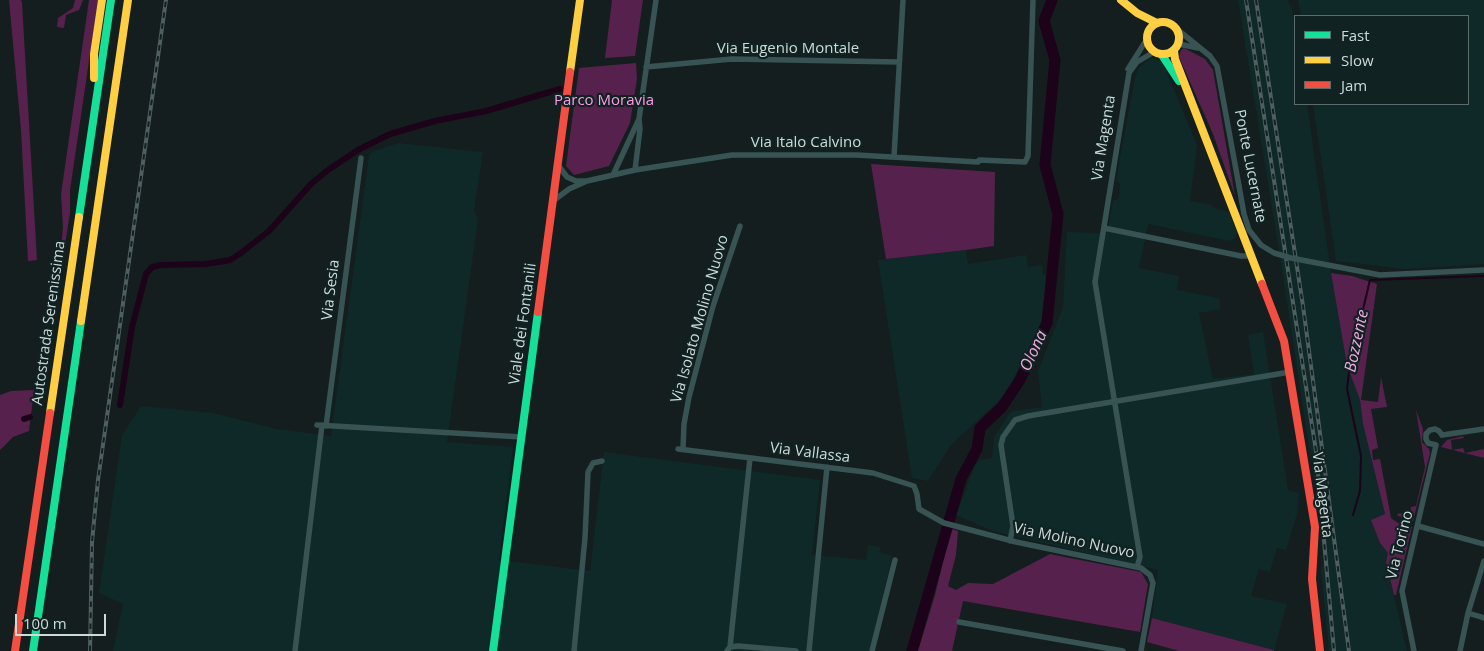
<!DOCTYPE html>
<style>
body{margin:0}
#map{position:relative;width:1484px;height:651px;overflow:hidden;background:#141e1e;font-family:"Open Sans",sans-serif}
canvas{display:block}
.legend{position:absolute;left:1294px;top:15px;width:175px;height:90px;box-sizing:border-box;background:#102222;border:1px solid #5c6c6b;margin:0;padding:6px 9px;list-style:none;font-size:15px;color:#cedad9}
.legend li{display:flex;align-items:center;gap:10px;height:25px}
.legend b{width:25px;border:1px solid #5c6c6b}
.scale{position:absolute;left:15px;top:614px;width:91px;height:22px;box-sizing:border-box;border:2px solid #cedad9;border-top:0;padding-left:6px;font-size:15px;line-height:18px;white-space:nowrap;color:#cedad9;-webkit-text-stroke:4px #102222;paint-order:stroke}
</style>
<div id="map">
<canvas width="1484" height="651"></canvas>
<ul class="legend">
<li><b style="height:6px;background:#16e098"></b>Fast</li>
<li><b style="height:6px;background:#ffcf43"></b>Slow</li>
<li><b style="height:6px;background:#f24e42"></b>Jam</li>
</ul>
<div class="scale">100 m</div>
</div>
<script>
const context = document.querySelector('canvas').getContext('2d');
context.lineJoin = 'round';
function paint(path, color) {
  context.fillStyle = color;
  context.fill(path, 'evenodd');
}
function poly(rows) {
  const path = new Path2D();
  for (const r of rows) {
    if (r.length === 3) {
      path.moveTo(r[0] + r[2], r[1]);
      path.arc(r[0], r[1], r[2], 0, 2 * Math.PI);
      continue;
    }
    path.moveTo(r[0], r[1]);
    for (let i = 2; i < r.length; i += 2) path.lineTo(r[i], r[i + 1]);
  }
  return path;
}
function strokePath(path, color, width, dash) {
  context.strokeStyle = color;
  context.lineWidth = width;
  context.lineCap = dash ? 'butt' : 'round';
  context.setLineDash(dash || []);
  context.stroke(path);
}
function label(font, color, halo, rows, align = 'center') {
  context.font = font + ' "Open Sans",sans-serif';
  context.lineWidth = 4.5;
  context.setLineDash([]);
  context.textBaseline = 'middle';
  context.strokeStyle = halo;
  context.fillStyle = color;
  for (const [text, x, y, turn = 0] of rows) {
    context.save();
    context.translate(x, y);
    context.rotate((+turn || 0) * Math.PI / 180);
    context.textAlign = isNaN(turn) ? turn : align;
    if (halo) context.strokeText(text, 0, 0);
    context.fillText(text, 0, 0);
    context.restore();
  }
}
const built = poly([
 [1238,0,1288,0,1292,9,1295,25,1295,104,1307,104,1331,273,1347,365,1360,400,1363,424,1385,515,1372,520,1380,543,1388,553,1386,562,1407,651,1329,651,1321,570,1323,563,1320,519,1281,263],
 [1298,0,1484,0,1484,264,1405,269,1336,261,1313,104,1468,104,1468,16,1301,16],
 [1152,58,1160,61,1165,68,1197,145,1190,201,1212,205,1212,207,1229,212,1237,233,1235,238,1230,241,1148,224,1139,268,1179,276,1177,290,1219,298,1221,309,1199,313,1213,379,1254,374,1248,335,1263,332,1288,490,1299,493,1297,514,1286,550,1277,548,1270,572,1259,569,1251,596,1287,604,1274,650,1152,618,1158,570,993,531,956,515,975,465,980,460,992,458,994,437,1010,413,1013,411,1042,407,1038,371,1063,307,1067,232,1107,233,1113,201,1119,198,1120,184,1116,180,1134,82,1138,69,1144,63],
 [398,143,483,152,474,211,478,219,447,442,513,447,499,560,590,571,604,452,820,480,812,555,866,560,868,545,880,547,880,552,892,556,870,651,113,651,123,604,99,593,122,435,141,406,213,413,277,429,331,436,369,156,372,152],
 [966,250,968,264,1026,255,1028,267,1042,265,1043,275,1045,275,1047,285,1042,319,1035,338,1004,396,951,445,928,481,912,478,878,260]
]);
const green = poly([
 [9,0,21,0,22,3,37,260,28,261,21,130],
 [75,0,83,0,79,10,66,15,64,28,57,27,58,18,73,8],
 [89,0,98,0,70,190,70,213,61,270,59,270,63,227,61,194],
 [612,0,643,0,635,56,605,58],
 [1184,48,1205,59,1213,70,1235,196,1213,134,1179,57,1181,50],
 [636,63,637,79,630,123,609,166,574,175,566,166,579,68],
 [871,164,995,172,994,246,966,250,886,259],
 [1331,273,1352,276,1377,284,1361,400,1378,402,1381,377,1387,407,1371,409,1378,448,1372,450,1373,460,1380,459,1391,518,1398,523,1412,527,1396,595,1394,595,1386,562,1388,553,1380,543,1371,520,1385,514,1363,424,1360,400,1347,365],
 [34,390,29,431,13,437,0,450,0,395,11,391],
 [1416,410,1423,429,1422,442,1429,449,1430,453,1413,521,1398,516,1395,510,1397,514,1411,511,1411,507,1416,506,1425,467],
 [1463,436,1464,438,1451,440,1452,450,1463,448,1465,453,1484,449,1484,458,1441,447,1447,440],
 [951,529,958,531,956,555,948,586,956,590,968,583,993,584,1050,554,1141,572,1148,584,1140,632,963,601,952,651,918,651,935,595],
 [1152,618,1274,650,1274,651,1179,651,1147,642]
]);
const stream = poly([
 [1353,515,1360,491,1361,456,1347,389,1350,364,1370,280,1484,276]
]);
const canal = poly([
 [120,405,132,327,146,274,152,267,161,265,206,264,230,260,241,253,269,231,312,183,328,170,358,150,390,134,435,121,486,111,560,89],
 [24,419,30,417]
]);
const river = poly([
 [912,651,961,479,977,449,980,428,1002,407,1020,380,1047,323,1058,214,1045,165,1055,60,1044,21,1052,0]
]);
const street = poly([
 [1178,30,1210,56,1217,66,1239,186],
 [1179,44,1198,48],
 [646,67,732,59,899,62],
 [1128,69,1147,39],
 [894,157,903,0],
 [635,170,640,129,639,119,656,0],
 [613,175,639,119],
 [587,181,635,170,732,155,857,155,978,162,979,160,1025,162,1028,156,1033,0],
 [553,201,569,189,587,181,576,181,567,177,558,165],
 [1104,228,1241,256,1251,256],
 [317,425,522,437],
 [326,426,361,158],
 [1442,435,1484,429],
 [1436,445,1428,443,1426,439,1426,434,1430,430,1435,429,1439,431,1442,435],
 [678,449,873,473,914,486,917,494,919,509,944,523,1016,542,1141,568,1150,575,1153,583,1141,651],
 [683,449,684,424,689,397,713,306,740,226],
 [1418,526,1484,544],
 [1010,541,1013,526,1001,445,1003,437,1015,420,1028,416,1290,372],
 [1137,567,1140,557,1095,282,1129,73,1137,62,1154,52],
 [1468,613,1484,618],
 [959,622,1123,651],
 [730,647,750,458],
 [295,651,322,425],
 [574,651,585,538,588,472,593,463,602,461],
 [727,651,730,647,738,646,796,651],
 [809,651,827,467],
 [872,651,895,560],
 [1414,651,1402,591,1436,445],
 [1460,651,1468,613,1484,561]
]);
const fast = poly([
 [1162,55,1179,81],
 [79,217,111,0],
 [33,651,81,321],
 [493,651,538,312]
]);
const slow = poly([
 [1121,0,1137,13,1157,23],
 [1163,38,16],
 [1174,51,1175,59,1262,284],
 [570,72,580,0],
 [94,78,94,54,102,0],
 [81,321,128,0],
 [50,413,79,217]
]);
const jam = poly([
 [1262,284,1284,341,1315,527,1312,579,1320,651],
 [538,312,570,72],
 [15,651,50,413]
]);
const rail = poly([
 [1246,0,1316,451,1334,651],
 [1256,0,1303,306,1349,651],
 [90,651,92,542,98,480,166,0]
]);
const streetBridge = poly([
 [1239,186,1244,214,1249,230,1261,245,1274,253,1291,258,1380,275,1484,270]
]);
const streetNames = [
 ["Via Eugenio Montale",788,49],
 ["Via Magenta",1104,138,-81],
 ["Via Italo Calvino",806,143],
 ["Ponte Lucernate",1250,166,79],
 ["Via Sesia",331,290,-83],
 ["Via Isolato Molino Nuovo",700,319,-74],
 ["Autostrada Serenissima",49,323,-82],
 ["Viale dei Fontanili",523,324,-82],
 ["Via Vallassa",810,453,7],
 ["Via Magenta",1322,495,83],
 ["Via Molino Nuovo",1074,541,12],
 ["Via Torino",1400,545,-76]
];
const parkNames = [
 ["Parco Moravia",604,101]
];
const waterNames = [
 ["Bozzente",1357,341,-78],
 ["Olona",1034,351,-65]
];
paint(built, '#0f2928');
paint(green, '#56214d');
strokePath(stream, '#1c0319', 2);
strokePath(canal, '#1c0319', 6);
strokePath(river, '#1c0319', 11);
strokePath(street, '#385353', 5.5);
strokePath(fast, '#16e098', 8);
strokePath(slow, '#ffcf43', 8);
strokePath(jam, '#f24e42', 8);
strokePath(rail, '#4f5f5f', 4);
strokePath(rail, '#102222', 2, [5.5]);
strokePath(streetBridge, '#385353', 5.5);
label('15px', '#cedad9', '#102222', streetNames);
label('15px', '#fd9de7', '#102222', parkNames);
label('italic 16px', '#f5a8e2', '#102222', waterNames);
</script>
